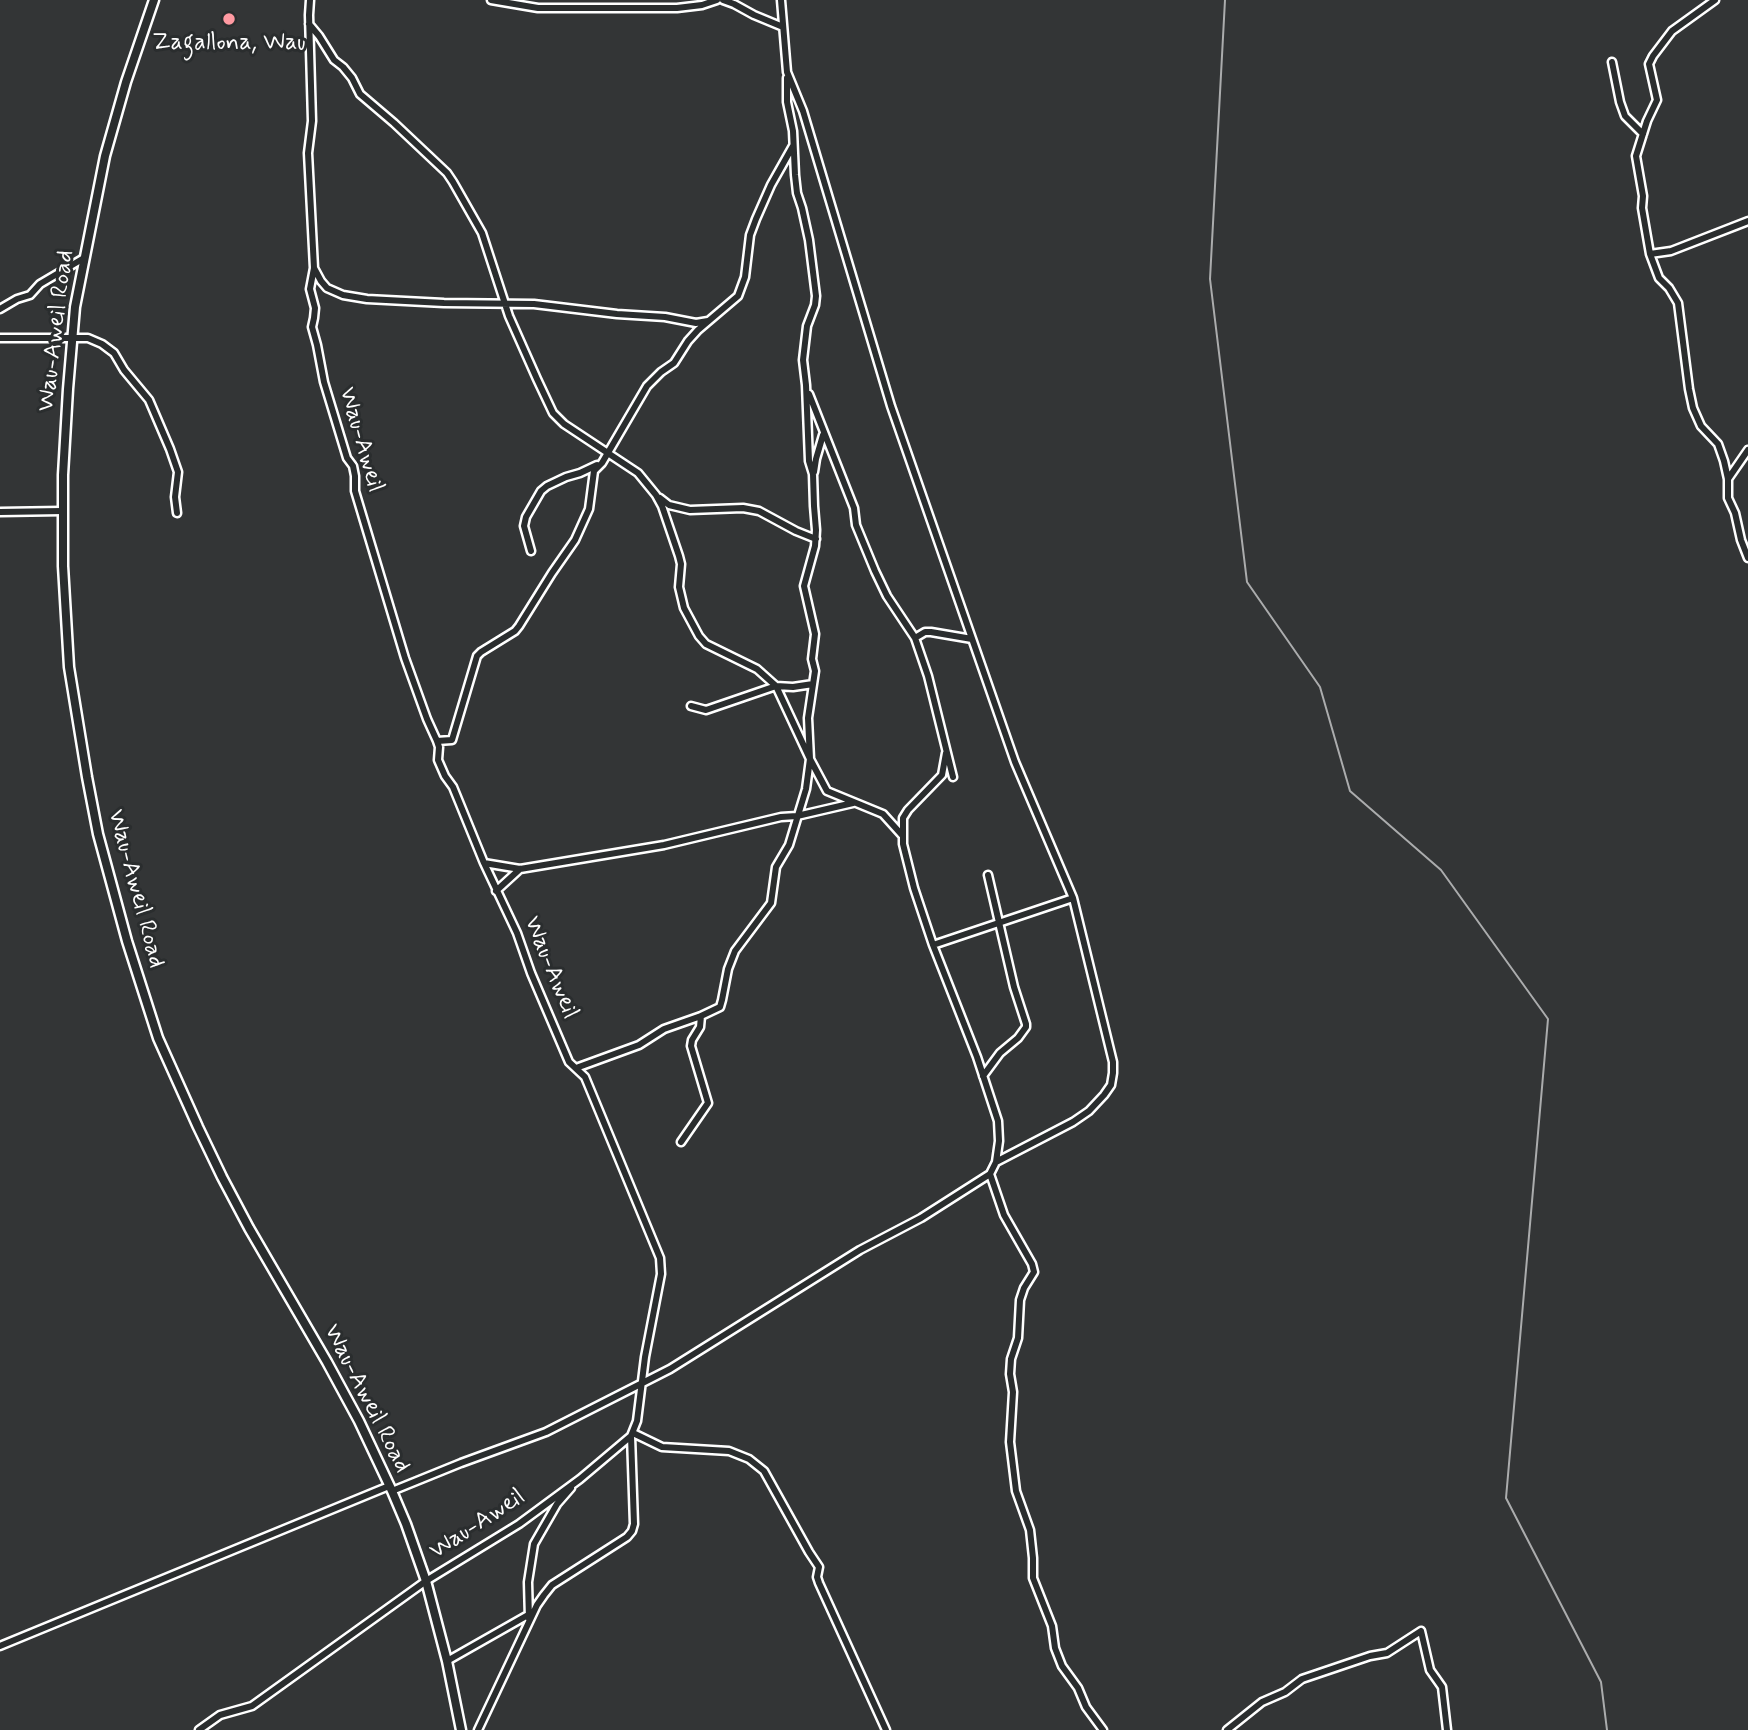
<!DOCTYPE html>
<style>
body{margin:0}
canvas{display:block;background:#333536}
</style>
<canvas width="1748" height="1730"></canvas>
<script>
const context = document.querySelector('canvas').getContext('2d');
context.lineJoin = 'round';
function poly(rows) {
  const path = new Path2D();
  for (const r of rows) {
    path.moveTo(r[0], r[1]);
    for (let i = 2; i < r.length; i += 2) path.lineTo(r[i], r[i + 1]);
  }
  return path;
}
function strokePath(path, color, width, dash) {
  context.strokeStyle = color;
  context.lineWidth = width;
  context.lineCap = dash ? 'butt' : 'round';
  context.setLineDash(dash || []);
  context.stroke(path);
}
function label(font, color, halo, rows, align = 'center') {
  context.font = font + ' Mynerve,sans-serif';
  context.lineWidth = 6;
  context.setLineDash([]);
  context.textBaseline = 'middle';
  context.strokeStyle = halo;
  context.fillStyle = color;
  for (const [text, x, y, turn = 0] of rows) {
    context.save();
    context.translate(x, y);
    context.rotate((+turn || 0) * Math.PI / 180);
    context.textAlign = isNaN(turn) ? turn : align;
    if (halo) context.strokeText(text, 0, 0);
    context.fillText(text, 0, 0);
    context.restore();
  }
}
const stream = poly([
 [1225,0,1210,279,1247,582,1320,687,1350,791,1441,870,1548,1019,1506,1498,1601,1682,1607,1730]
]);
const minor = poly([
 [491,0,538,8,677,8,702,5,717,0],
 [723,0,734,4,754,15,783,27],
 [1715,0,1672,31,1653,56,1649,64,1657,100,1647,121,1636,156,1643,196,1642,208,1650,254,1659,278,1669,288,1678,303,1689,389,1693,408,1701,426,1718,444,1724,461,1728,479,1728,498,1735,513,1741,540,1748,558],
 [309,24,319,36,334,60,343,67,352,78,360,94,394,123,447,173,453,182,482,233,509,316,537,379,553,413,564,424,638,473,656,495,662,506,679,556,681,564,679,587,684,608,699,636,706,644,757,669,776,686,810,759,827,791,883,814,902,835],
 [1612,62,1620,102,1625,116,1643,134],
 [1650,254,1671,251,1748,221],
 [314,268,321,281,327,288,343,295,367,299,444,303,534,304,617,314,665,317,696,323,708,321],
 [0,309,17,299,30,295,40,284,84,258],
 [0,338,88,338,102,344,114,353,124,370,149,400,170,449,178,472,175,497,177,513],
 [809,394,854,508,856,525,875,571,887,596,915,638,928,676,953,777],
 [814,472,816,459,823,435],
 [1728,479,1748,450],
 [660,498,669,505,690,510,743,508,759,511,796,531,816,539],
 [0,512,62,511],
 [531,551,524,526,526,517,541,491,547,486,566,477,580,473,597,465],
 [915,638,925,632,931,632,972,639],
 [691,706,706,710,776,686,793,687,813,684],
 [437,741,452,740,477,656,481,652,515,631,519,626,552,573,575,540,589,509,594,471,602,463,647,386,661,372,674,363,688,341,698,330,738,296,745,277,750,235,756,219,771,185,793,146],
 [946,753,942,775,908,810,903,818,903,844,914,888,933,945,977,1057,998,1121,999,1141,996,1162],
 [484,863,520,869,664,845,781,817,797,816,853,803],
 [496,891,520,869],
 [933,945,1073,898],
 [576,1068,639,1045,664,1029,701,1016,720,1007,722,1000,728,969,735,951,771,903,776,867,789,845,806,789,810,759,808,718,815,671,812,659,815,634,804,586,815,546,816,530,814,506,813,474,809,461,806,385,803,360,807,326,815,305,816,296,809,240,802,208,797,193,795,175,793,131,787,102,787,78],
 [983,1076,1000,1053,1018,1038,1026,1027,1026,1024,1014,987,988,875],
 [681,1142,708,1103,691,1046,692,1040,700,1027,701,1016],
 [990,1174,1004,1215,1032,1264,1034,1272,1024,1288,1020,1300,1018,1338,1011,1359,1010,1374,1013,1392,1010,1442,1016,1491,1030,1530,1033,1558,1033,1578,1052,1626,1055,1648,1062,1666,1078,1688,1086,1707,1103,1730],
 [633,1433,662,1447,729,1451,749,1459,764,1471,809,1552,819,1567,817,1577,819,1583,886,1730],
 [392,1491,461,1463,546,1432,670,1369,860,1250,921,1218,990,1174,996,1162,1073,1122,1089,1111,1104,1095,1111,1085,1113,1073,1113,1062,1073,898,1015,762,891,406,803,111,787,72,781,0],
 [529,1619,528,1582,534,1544,557,1504,571,1488],
 [0,1646,389,1486],
 [447,1661,528,1615],
 [199,1730,220,1715,252,1706,426,1581,519,1524,580,1479,631,1436,637,1421,645,1357,661,1274,660,1258,585,1077,569,1062,531,973,517,933,484,863,453,787,445,776,438,760,439,747,437,741,427,719,405,658,355,491,355,476,353,466,347,458,324,382,317,345,312,327,314,318,315,308,310,289,314,268,308,153,312,121,309,15,310,0],
 [478,1730,537,1605,544,1595,552,1585,627,1537,632,1531,634,1524,631,1436],
 [1227,1730,1262,1702,1285,1692,1302,1679,1370,1656,1387,1653,1421,1631,1430,1670,1442,1687,1447,1730]
]);
const major = poly([
 [154,0,126,82,105,156,75,307,68,389,63,475,63,566,69,667,87,777,98,834,127,941,158,1038,198,1127,222,1177,249,1228,327,1362,359,1421,392,1491,406,1524,426,1581,447,1661,461,1730]
]);
const markers = [
 [229,19,7,"#ff9aa2"]
];
const poiNames = [
 ["Zagallona, Wau",229,44]
];
const streetNames = [
 ["Wau-Aweil Road",57,331,-83],
 ["Wau-Aweil",360,440,74],
 ["Wau-Aweil Road",135,889,75],
 ["Wau-Aweil",550,968,68],
 ["Wau-Aweil Road",366,1399,63],
 ["Wau-Aweil",478,1525,-33]
];
strokePath(stream, '#abacad', 2);
strokePath(minor, '#fff', 11);
strokePath(major, '#fff', 13);
strokePath(minor, '#2a2d2e', 6);
strokePath(major, '#2a2d2e', 8);
for (const [x, y, r, color] of markers) {
  const dot = new Path2D();
  dot.arc(x, y, r, 0, 2 * Math.PI);
  context.fillStyle = color;
  context.fill(dot);
  strokePath(dot, '#2a2d2e', 2.5);
}
label('24px', '#fff', '#2a2d2e', poiNames);
label('24px', '#fff', '#2a2d2e', streetNames);
</script>
